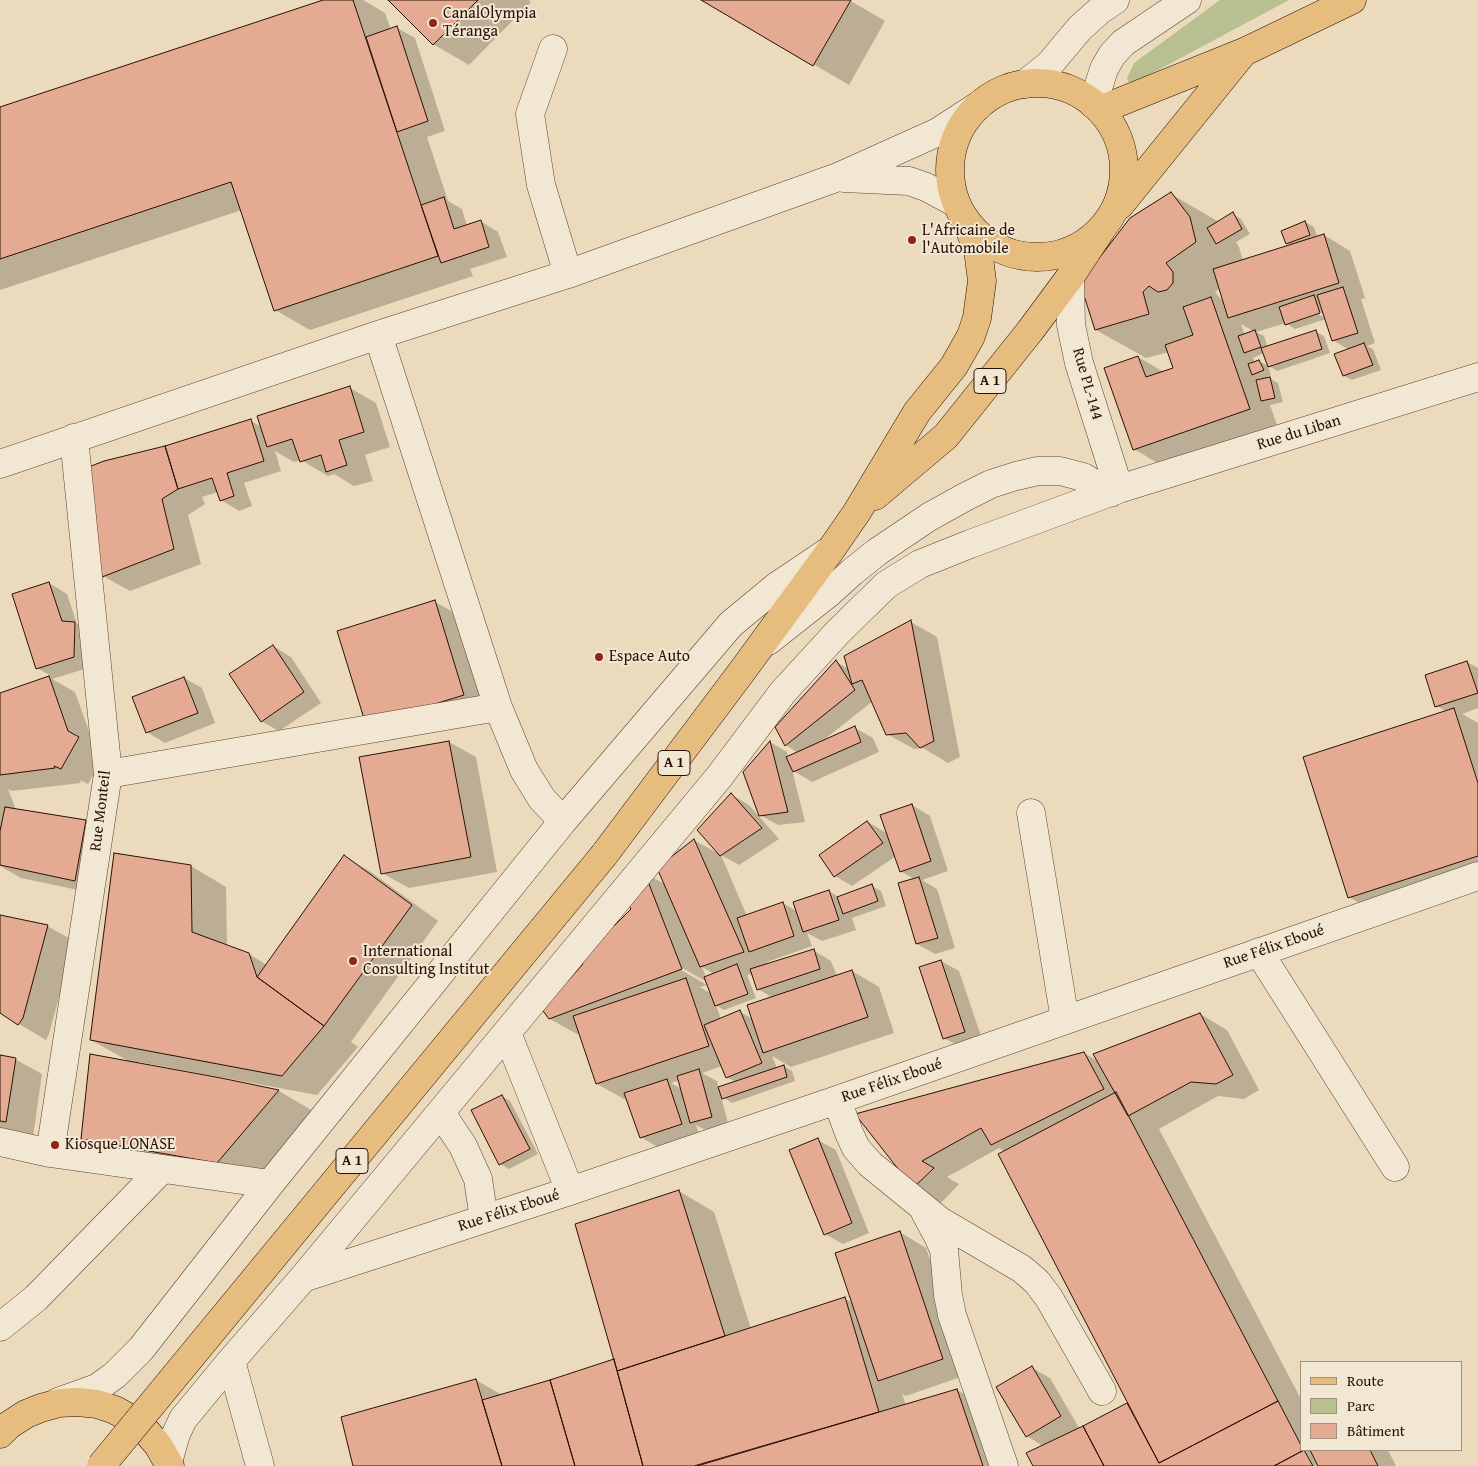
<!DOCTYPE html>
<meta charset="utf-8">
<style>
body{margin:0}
#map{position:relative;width:1478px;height:1466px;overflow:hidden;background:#ebdabb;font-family:"Gentium Book Plus",serif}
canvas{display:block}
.legend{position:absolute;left:1300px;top:1361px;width:162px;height:90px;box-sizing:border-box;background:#f2e7d3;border:1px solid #a29181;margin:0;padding:6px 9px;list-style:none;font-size:15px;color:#2a1107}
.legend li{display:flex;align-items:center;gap:10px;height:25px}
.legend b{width:25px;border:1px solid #a29181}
</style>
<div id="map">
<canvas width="1478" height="1466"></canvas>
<ul class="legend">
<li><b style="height:6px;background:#e6bd7e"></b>Route</li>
<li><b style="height:14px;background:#b8bf90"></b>Parc</li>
<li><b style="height:14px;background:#e4ab92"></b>Bâtiment</li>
</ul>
</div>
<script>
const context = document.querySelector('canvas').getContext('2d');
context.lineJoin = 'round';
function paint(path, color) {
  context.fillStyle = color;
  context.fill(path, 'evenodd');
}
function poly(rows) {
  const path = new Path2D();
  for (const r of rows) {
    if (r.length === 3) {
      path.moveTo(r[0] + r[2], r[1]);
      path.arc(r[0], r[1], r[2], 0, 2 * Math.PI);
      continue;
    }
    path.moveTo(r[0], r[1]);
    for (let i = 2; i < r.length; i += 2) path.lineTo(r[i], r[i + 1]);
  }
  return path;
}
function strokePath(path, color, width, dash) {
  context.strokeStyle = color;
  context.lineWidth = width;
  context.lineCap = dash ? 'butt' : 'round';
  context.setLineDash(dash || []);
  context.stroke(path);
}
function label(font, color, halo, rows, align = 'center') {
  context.font = font + ' "Gentium Book Plus",serif';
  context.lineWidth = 4;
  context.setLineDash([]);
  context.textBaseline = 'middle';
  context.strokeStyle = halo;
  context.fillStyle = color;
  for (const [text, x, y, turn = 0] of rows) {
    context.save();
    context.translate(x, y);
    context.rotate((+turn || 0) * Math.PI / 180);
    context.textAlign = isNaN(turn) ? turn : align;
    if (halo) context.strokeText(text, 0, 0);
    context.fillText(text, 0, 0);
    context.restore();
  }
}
const green = poly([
 [1220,0,1289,0,1130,85,1127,78,1134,63]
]);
const shadow = poly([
 [327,0,363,0,385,13,391,30,397,28,415,38,445,131,427,137,448,201,462,209,467,226,480,221,498,232,507,257,470,269,473,276,310,330,275,310,242,210,0,290,0,109],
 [390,0,529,0,531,2,469,65,433,44],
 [704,0,849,0,885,21,849,85],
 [1171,194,1219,222,1233,214,1241,219,1250,234,1236,242,1239,247,1243,261,1291,246,1287,243,1283,231,1305,222,1314,227,1317,237,1324,235,1350,251,1365,298,1361,299,1375,343,1367,346,1373,349,1381,370,1352,380,1344,376,1349,350,1333,340,1326,319,1295,329,1286,323,1256,332,1264,336,1268,348,1316,332,1324,336,1330,353,1277,371,1269,366,1264,353,1253,358,1255,363,1259,361,1268,366,1271,375,1267,377,1278,383,1283,402,1270,405,1277,425,1161,465,1134,449,1138,357,1164,372,1175,368,1169,352,1146,358,1096,330,1082,283],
 [1220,288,1226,305,1215,292],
 [1315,309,1325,315,1325,318,1314,311],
 [1241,324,1255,332,1245,335],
 [350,388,376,403,390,447,365,455,373,481,354,486,334,474,328,476,301,460,294,462,275,451,281,471,244,483,252,506,239,511,221,500,218,492,202,497,205,504,188,515,201,564,130,591,103,576,165,448,251,421,262,427],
 [49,583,67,594,77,624,93,633,91,667,52,679,75,692,95,748,105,754,88,784,80,780,81,783,12,791,8,789,16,810,86,821,113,837,102,895,21,878,0,866,0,694,51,676,37,668],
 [435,602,462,617,490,710,393,739,367,724],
 [911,622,937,637,960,757,948,763,923,748,914,749,887,734,873,701,821,742,855,728,873,738,879,752,812,782,792,770,805,822,778,825,760,815,770,742,787,752,788,757,798,753,786,745,777,727,836,662,849,669],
 [273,646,291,657,321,703,279,731,261,721],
 [1467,662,1478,668,1478,708,1462,714,1478,723,1478,887,1385,918,1349,897,1447,712,1437,706],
 [184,678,202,688,215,723,165,743,147,732],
 [449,742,476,757,497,872,409,888,382,873],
 [732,795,749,805,779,839,739,865,721,855],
 [912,805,930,816,948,871,922,880,937,889,955,948,935,954,917,944,915,880,901,871,896,856,852,886,835,876,868,822,888,834],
 [694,840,721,855,747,916,783,903,798,912,829,891,839,897,872,886,881,891,886,906,852,918,856,930,822,941,807,933,812,946,767,962,769,965,813,950,831,961,837,976,852,971,879,987,894,1033,791,1067,772,1056,777,1068,784,1066,792,1071,795,1081,732,1103,721,1096,729,1127,709,1132,696,1125,699,1134,659,1148,641,1137,627,1098,624,1099,597,1084,580,1033,577,1034,550,1019,567,984,585,964,608,922,616,926,633,909,645,873,666,885],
 [677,965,707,982,712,994,700,987,707,985,676,967],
 [702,967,714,974,706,977],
 [752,974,758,989,773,998,753,1019,740,1012,721,1019,716,1005,724,1010,756,998,747,975],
 [722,1066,727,1077,736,1082,719,1088,717,1081,702,1073],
 [680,1080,682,1089,671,1083],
 [345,857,371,872,438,921,351,1042,358,1047,317,1095,139,1062,138,1065,279,1091,313,1111,253,1182,117,1159,82,1138,132,1063,91,1040,191,866,226,887,227,946,249,954,267,965],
 [0,917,47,926,74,941,49,1034,46,1040,19,1024,0,1011],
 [941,961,959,971,983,1042,962,1048,944,1038],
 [1200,1014,1227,1030,1259,1090,1244,1099,1218,1096,1159,1129,1302,1401,1302,1450,1388,1450,1396,1466,1035,1466,1043,1446,1027,1436,1032,1368,1050,1378,1079,1428,1129,1403,1004,1151,999,1148,947,1177,959,1184,941,1203,914,1187,857,1115,1084,1053,1099,1062],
 [0,1056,15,1059,42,1074,33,1137,0,1131],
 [502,1096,510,1101,538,1154,509,1169,500,1164],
 [818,1140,836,1150,869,1233,843,1244,825,1234],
 [679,1191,714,1212,751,1329,845,1299,853,1303,900,1232,926,1248,969,1374,906,1396,902,1394,906,1405,957,1390,992,1410,1011,1466,354,1466,476,1380,502,1395,614,1360]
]);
const building = poly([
 [323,0,353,0,438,256,274,311,231,182,0,259,0,107,323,0],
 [388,0,478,0,433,45,388,0],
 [701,0,851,0,813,66,701,0],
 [397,26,428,121,397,132,366,37,397,26],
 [1171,192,1190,217,1196,242,1166,263,1173,272,1173,283,1167,290,1158,292,1149,286,1143,292,1149,314,1095,330,1080,283,1130,218,1171,192],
 [444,197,454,229,481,220,489,247,441,263,421,205,444,197],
 [1233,212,1242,229,1216,244,1207,228,1233,212],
 [1305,221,1310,235,1286,244,1281,231,1305,221],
 [1324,234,1339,283,1228,318,1213,269,1324,234],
 [1343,287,1358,333,1332,341,1317,295,1343,287],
 [1314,295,1320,313,1285,325,1279,307,1314,295],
 [1211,297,1250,409,1133,450,1104,368,1138,356,1146,377,1173,368,1165,345,1193,335,1183,307,1211,297],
 [1255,330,1261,347,1244,353,1238,336,1255,330],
 [1316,330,1322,349,1268,367,1261,348,1316,330],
 [1364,343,1373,365,1343,376,1334,354,1364,343],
 [1259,360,1264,370,1252,375,1248,364,1259,360],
 [1270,377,1275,398,1261,401,1256,380,1270,377],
 [350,386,364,432,339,440,347,465,326,472,321,455,300,462,292,439,267,447,257,416,350,386],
 [251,419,264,461,227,473,234,496,220,501,212,478,178,489,165,446,251,419],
 [165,446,178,489,162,499,174,549,102,577,86,468,104,461,165,446],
 [49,582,62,621,75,622,74,657,36,669,12,594,49,582],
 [435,600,464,695,366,725,337,631,435,600],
 [911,620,934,741,920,748,906,733,886,735,862,680,852,684,844,656,911,620],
 [273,645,304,692,261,722,229,674,273,645],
 [836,660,855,690,785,746,775,727,836,660],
 [1467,661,1478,693,1435,707,1425,675,1467,661],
 [49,676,68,731,79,737,61,769,54,766,55,768,0,775,0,693,49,676],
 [184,677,198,713,146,733,132,697,184,677],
 [1454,708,1478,783,1478,856,1348,898,1303,757,1454,708],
 [855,726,861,742,793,772,786,757,855,726],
 [449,741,471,857,381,874,359,757,449,741],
 [770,741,788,812,759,816,743,772,770,741],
 [731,793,762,828,720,856,697,830,731,793],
 [912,804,931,861,900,872,880,815,912,804],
 [5,807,86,820,75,881,0,865,0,831,5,807],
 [867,821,883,843,834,877,819,855,867,821],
 [694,839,744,952,700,967,657,868,694,839],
 [114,853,191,865,192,932,249,953,257,977,324,1026,282,1076,90,1040,114,853],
 [344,855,412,905,324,1026,257,977,344,855],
 [644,871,682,969,549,1019,538,1004,558,979,566,983,583,964,577,955,608,920,614,926,631,909,624,898,644,871],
 [919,877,938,938,916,944,898,883,919,877],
 [872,884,878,901,843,914,837,897,872,884],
 [829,890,839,920,803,932,793,902,829,890],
 [783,902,794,936,749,952,737,918,783,902],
 [0,915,48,925,23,1018,18,1025,0,1013,0,915],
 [814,949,820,969,757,990,750,969,814,949],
 [941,960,965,1032,943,1039,919,967,941,960],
 [737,964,748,994,715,1006,704,977,737,964],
 [852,970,868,1017,763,1053,747,1005,852,970],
 [686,978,709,1046,596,1084,573,1016,686,978],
 [740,1010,762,1063,726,1078,704,1025,740,1010],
 [1200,1013,1233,1075,1216,1084,1191,1082,1128,1116,1093,1054,1200,1013],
 [1084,1052,1104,1089,991,1145,981,1128,922,1161,934,1168,913,1188,855,1114,1084,1052],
 [90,1054,221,1078,279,1090,217,1163,81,1139,90,1054],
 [0,1055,16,1058,6,1122,0,1121,0,1055],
 [784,1065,787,1077,722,1099,718,1087,784,1065],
 [699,1069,712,1117,690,1123,677,1076,699,1069],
 [667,1079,682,1124,640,1138,624,1093,667,1079],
 [1116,1092,1278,1401,1159,1463,998,1154,1116,1092],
 [502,1095,530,1149,499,1165,471,1110,502,1095],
 [818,1138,852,1223,824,1235,789,1150,818,1138],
 [679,1190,725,1336,617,1371,575,1224,679,1190],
 [900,1231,943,1359,878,1381,835,1253,900,1231],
 [845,1297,879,1412,694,1466,643,1466,617,1371,845,1297],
 [614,1359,643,1466,575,1466,550,1380,614,1359],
 [1032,1366,1061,1416,1026,1437,996,1387,1032,1366],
 [476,1379,502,1466,353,1466,341,1417,476,1379],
 [550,1380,575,1466,502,1466,482,1400,550,1380],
 [957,1389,983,1466,697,1466,879,1412,957,1389],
 [1278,1401,1302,1447,1302,1450,1304,1450,1274,1466,1104,1466,1083,1426,1127,1403,1159,1463,1278,1401],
 [1083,1426,1104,1466,1033,1466,1026,1453,1083,1426],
 [1304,1450,1313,1466,1274,1466,1304,1450],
 [1310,1450,1370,1450,1378,1466,1318,1466,1310,1450]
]);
const minor = poly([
 [553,49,530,114,541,185,568,274],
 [1025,84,1049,65,1080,28,1100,10,1115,0],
 [1093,104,1104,69,1112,55,1123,43,1187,0],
 [844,178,909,181,926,187,956,203],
 [1070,277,1071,325,1079,363,1119,489],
 [378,335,498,707,524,770,542,799,563,821],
 [0,464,378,335,568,274,838,177,938,132,978,106],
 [768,641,830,592,852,572,877,552,929,517,965,497,991,484,1016,476,1038,471,1060,471,1083,477,1110,493],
 [108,774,498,707],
 [1031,813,1065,1020],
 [1259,952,1395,1167],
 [507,1033,570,1191],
 [837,1100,849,1133,856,1148,870,1164,940,1221,1022,1269,1037,1282,1049,1298,1102,1391],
 [441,1113,463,1146,478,1179,484,1219],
 [0,1142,50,1153,270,1184],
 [50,1153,108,774,74,438],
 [925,1212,938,1236,944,1250,948,1295,952,1315,1004,1466],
 [303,1278,570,1191,837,1100,1478,876],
 [0,1327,36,1298,162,1169],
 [231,1361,260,1466],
 [58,1402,97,1388,115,1375,141,1349,270,1184,563,821,731,624,777,586,829,551],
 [168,1462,176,1434,183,1419,231,1361,303,1278,719,777,783,692,838,632,886,585,920,564,970,544,1119,489,1478,377]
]);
const major = poly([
 [1037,170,87],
 [1100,110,1244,52,1352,0],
 [1120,205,1243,53],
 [0,1434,9,1425,26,1414,41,1408,59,1403,78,1402,97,1404,115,1410,131,1419,146,1431,158,1445,170,1466]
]);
const highway = poly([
 [875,496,946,436,1030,331,1070,277,1101,230],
 [604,855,743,670,830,551,857,512,917,412,954,366,971,336,977,318,982,281,978,250,965,219]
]);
const highwayBridge = poly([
 [101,1466,604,855]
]);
const markers = [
 [433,23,5,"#8f2418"],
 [912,240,5,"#8f2418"],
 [599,657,5,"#8f2418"],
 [353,961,5,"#8f2418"],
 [55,1145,5,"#8f2418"]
];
const shields = [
 [990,381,32],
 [674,763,32],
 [352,1161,32]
];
const shieldNames = [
 ["A 1",990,381],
 ["A 1",674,763],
 ["A 1",352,1161]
];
const poiNames = [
 ["CanalOlympia",443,14],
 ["Téranga",443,32],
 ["L'Africaine de",922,231],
 ["l'Automobile",922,249],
 ["Espace Auto",609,657],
 ["International",363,952],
 ["Consulting Institut",363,970],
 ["Kiosque LONASE",65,1145]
];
const streetNames = [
 ["Rue PL-144",1087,384,74],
 ["Rue du Liban",1299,433,-17],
 ["Rue Monteil",101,811,-83],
 ["Rue Félix Eboué",1274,947,-19],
 ["Rue Félix Eboué",892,1081,-19],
 ["Rue Félix Eboué",509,1211,-18]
];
paint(green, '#b8bf90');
paint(shadow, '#0003');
paint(building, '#e4ab92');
strokePath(building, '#2a1107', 1);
strokePath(minor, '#5a4334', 29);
strokePath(major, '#2a1107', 29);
strokePath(highway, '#2a1107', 29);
strokePath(minor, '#f2e7d3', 28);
strokePath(major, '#e6bd7e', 28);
strokePath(highway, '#e6bd7e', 28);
strokePath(highwayBridge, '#2a1107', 29, []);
strokePath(highwayBridge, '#e6bd7e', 28);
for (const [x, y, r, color] of markers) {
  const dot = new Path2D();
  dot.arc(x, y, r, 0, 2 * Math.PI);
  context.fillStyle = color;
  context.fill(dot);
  strokePath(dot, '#f2e7d3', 2);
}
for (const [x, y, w] of shields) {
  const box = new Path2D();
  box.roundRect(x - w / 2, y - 12.5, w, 25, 4);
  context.fillStyle = '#f2e7d3';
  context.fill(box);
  strokePath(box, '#2a1107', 1);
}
label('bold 15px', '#2a1107', null, shieldNames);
label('16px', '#2a1107', '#f2e7d3', poiNames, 'left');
label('16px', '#2a1107', '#f2e7d3', streetNames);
</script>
